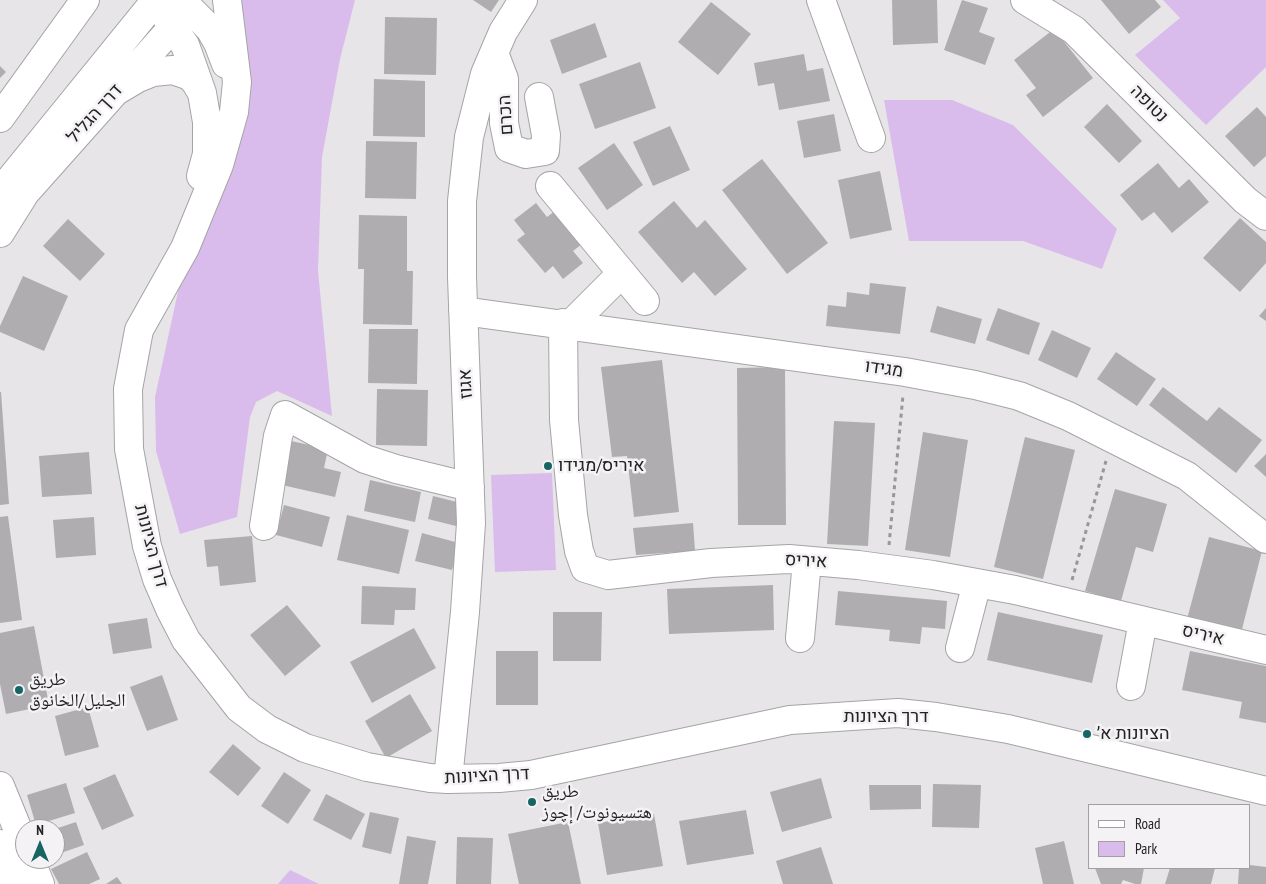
<!DOCTYPE html>
<meta charset="utf-8">
<style>
body{margin:0}
#map{position:relative;width:1266px;height:884px;overflow:hidden;background:#e7e5e8;font-family:"PT Sans Narrow",sans-serif}
canvas{display:block}
.legend{position:absolute;left:1088px;top:804px;width:162px;height:65px;box-sizing:border-box;background:#f4f2f5;border:1px solid #a19fa1;margin:0;padding:6px 9px;list-style:none;font-size:15px;color:#242324}
.legend li{display:flex;align-items:center;gap:10px;height:25px}
.legend b{width:25px;border:1px solid #a19fa1}
.north{position:absolute;left:15px;top:819px;width:50px;height:50px;box-sizing:border-box;background:#f4f2f5;border:1px solid #a19fa1;border-radius:50%;rotate:0deg;font-size:14px;font-weight:700;line-height:20px;text-align:center;color:#242324}
.north::after{content:'';display:block;margin:auto;width:18px;height:22px;background:#176563;clip-path:polygon(50% 0,100% 100%,50% 72%,0 100%)}
</style>
<div id="map">
<canvas width="1266" height="884"></canvas>
<ul class="legend">
<li><b style="height:6px;background:#fff"></b>Road</li>
<li><b style="height:14px;background:#dabcec"></b>Park</li>
</ul>
<div class="north">N</div>
</div>
<script>
const context = document.querySelector('canvas').getContext('2d');
context.lineJoin = 'round';
function paint(path, color) {
  context.fillStyle = color;
  context.fill(path, 'evenodd');
}
function poly(rows) {
  const path = new Path2D();
  for (const r of rows) {
    path.moveTo(r[0], r[1]);
    for (let i = 2; i < r.length; i += 2) path.lineTo(r[i], r[i + 1]);
  }
  return path;
}
function strokePath(path, color, width, dash) {
  context.strokeStyle = color;
  context.lineWidth = width;
  context.lineCap = dash ? 'butt' : 'round';
  context.setLineDash(dash || []);
  context.stroke(path);
}
function label(font, color, halo, rows, align = 'center') {
  context.font = font + ' "PT Sans Narrow","Noto Naskh Arabic",Heebo,sans-serif';
  context.lineWidth = 5;
  context.setLineDash([]);
  context.textBaseline = 'middle';
  context.strokeStyle = halo;
  context.fillStyle = color;
  for (const [text, x, y, turn = 0] of rows) {
    context.save();
    context.translate(x, y);
    context.rotate((+turn || 0) * Math.PI / 180);
    context.textAlign = isNaN(turn) ? turn : align;
    if (halo) context.strokeText(text, 0, 0);
    context.fillText(text, 0, 0);
    context.restore();
  }
}
const green = poly([
 [229,0,355,0,340,59,322,157,318,271,332,416,277,391,256,402,250,417,237,517,180,534,156,451,155,397,181,278,231,88],
 [1163,0,1266,0,1266,67,1206,125,1135,55,1180,18],
 [884,100,952,100,1013,125,1117,229,1102,269,1023,241,909,241],
 [552,473,556,570,495,572,491,475],
 [290,870,319,884,278,884]
]);
const building = poly([
 [473,0,499,0,491,12],
 [892,0,937,0,938,43,893,45],
 [962,0,988,8,979,32,995,38,985,65,944,50],
 [1101,0,1155,0,1161,7,1129,34],
 [711,2,751,34,718,75,678,42],
 [385,17,437,18,436,75,384,74],
 [595,23,607,57,562,74,550,40],
 [1054,29,1093,78,1043,117,1026,95,1036,88,1014,60],
 [804,54,807,71,823,68,830,101,779,110,774,83,758,86,754,63],
 [640,62,656,108,595,129,579,84],
 [0,66,6,72,0,78],
 [374,79,425,81,425,137,373,136],
 [1107,104,1142,141,1119,163,1084,127],
 [1257,107,1266,117,1266,156,1254,167,1225,136],
 [834,114,841,151,804,158,797,121],
 [670,126,690,170,653,186,633,142],
 [366,141,417,142,416,199,365,198],
 [614,143,643,185,607,210,578,168],
 [762,159,828,243,787,274,722,190],
 [1158,163,1179,188,1189,179,1209,202,1172,233,1154,212,1142,221,1120,195],
 [880,171,892,230,850,239,838,180],
 [674,201,697,228,705,220,747,269,715,296,694,272,682,283,638,232],
 [536,203,547,217,555,211,582,244,573,251,583,263,563,279,553,266,545,273,517,240,525,234,514,220],
 [359,215,407,216,407,271,413,271,412,325,363,324,364,269,358,269],
 [1240,218,1266,242,1266,263,1240,292,1203,258],
 [68,219,105,254,80,281,43,246],
 [23,276,68,296,44,351,0,332,0,326],
 [870,283,906,287,900,334,826,326,828,305,846,307,847,292,869,295],
 [937,306,982,319,975,344,930,332],
 [998,308,1040,323,1029,355,986,340],
 [1266,308,1266,321,1259,316],
 [369,329,418,329,417,384,368,383],
 [1052,330,1091,348,1077,378,1038,360],
 [1116,352,1156,379,1137,406,1097,379],
 [662,360,679,512,634,517,627,456,612,457,601,367],
 [785,367,786,525,738,525,737,368],
 [1163,387,1207,421,1219,407,1262,440,1236,473,1149,405],
 [377,389,428,390,427,446,376,445],
 [0,392,1,392,9,504,0,505],
 [834,421,875,423,868,546,827,544],
 [923,432,968,440,950,557,905,550],
 [1025,437,1075,450,1043,579,994,567],
 [291,441,328,449,324,468,341,472,335,497,282,485],
 [89,452,92,494,42,497,39,456],
 [1266,454,1266,477,1254,466],
 [370,480,421,492,415,522,364,511],
 [1115,489,1167,504,1153,552,1136,547,1121,601,1085,591],
 [433,496,461,503,456,526,428,519],
 [284,505,330,517,322,547,276,535],
 [347,515,409,530,399,574,337,560],
 [8,516,22,620,0,623,0,517],
 [94,517,96,555,56,558,53,520],
 [693,523,695,551,636,555,633,528],
 [422,533,459,543,452,570,415,561],
 [252,536,256,582,220,586,218,566,207,567,204,540],
 [1209,537,1262,551,1241,633,1187,619],
 [773,585,774,630,669,634,667,589],
 [362,586,416,588,415,610,395,610,394,625,361,624],
 [838,591,947,601,945,629,922,627,920,644,889,641,890,630,835,625],
 [287,605,321,646,285,676,250,635],
 [553,612,602,612,601,661,553,661],
 [998,612,1103,635,1092,683,987,660],
 [147,618,152,648,113,654,108,624],
 [34,626,49,705,6,714,0,684,0,633],
 [414,628,436,668,372,703,350,662],
 [496,651,538,651,538,705,496,705],
 [1190,651,1266,666,1266,723,1239,718,1242,702,1182,690],
 [162,675,178,720,147,731,130,687],
 [410,694,432,731,386,758,365,721],
 [88,707,99,747,65,756,55,716],
 [233,744,261,768,238,796,209,772],
 [284,772,311,790,288,824,261,806],
 [115,774,134,816,102,830,83,788],
 [821,778,832,818,782,832,770,792],
 [66,783,75,813,36,825,27,795],
 [933,784,981,785,979,828,932,827],
 [869,785,921,785,921,809,870,810],
 [326,794,365,814,351,840,313,820],
 [746,810,754,854,687,865,679,821],
 [370,812,399,818,391,854,362,847],
 [654,814,663,866,607,875,598,823],
 [76,822,84,845,55,855,55,829],
 [568,822,581,884,519,884,508,834],
 [407,836,436,841,428,884,399,884],
 [457,837,493,838,491,884,456,884],
 [1064,841,1074,884,1043,884,1035,848],
 [821,847,833,884,783,884,776,861],
 [87,852,100,879,89,884,59,884,51,869],
 [1250,865,1266,867,1266,884,1238,884,1239,868,1250,868],
 [1095,868,1144,868,1141,884,1135,884,1123,880,1121,884,1101,884],
 [1170,868,1215,868,1211,884,1165,884],
 [117,877,122,884,106,884]
]);
const path = poly([
 [889,545,903,395],
 [1072,580,1106,461]
]);
const minor = poly([
 [821,0,871,138],
 [1025,0,1074,30,1245,200,1266,216],
 [494,53,504,79,504,123,509,148,526,154,545,151,546,135,539,97],
 [0,118,85,0],
 [550,186,645,301],
 [463,311,905,372,975,385,1019,396,1068,416,1187,476,1266,539],
 [563,323,564,420,573,515,579,551,585,568,608,575,711,563,789,559,858,565,933,575,1015,590,1266,650],
 [571,324,622,273],
 [264,526,278,436,285,415,365,459,396,469,470,487],
 [800,638,807,561],
 [960,648,977,583],
 [1131,686,1143,621],
 [448,779,465,612,471,523,462,277,462,201,469,137,485,74,503,32,523,0],
 [0,786,25,847],
 [0,844,15,884],
 [30,859,40,884]
]);
const major = poly([
 [0,192,156,0],
 [0,233,25,193,187,11]
]);
const highway = poly([
 [158,0,172,28,185,45,202,93,207,122,207,154,201,176],
 [162,0,189,8,210,29,218,43,226,64],
 [227,0,237,82,234,112,219,165,185,248,139,330,128,389,129,449,147,546,157,579,170,609,186,640,239,708,267,729,305,748,367,767,430,778,448,779,499,778,531,775,790,720,898,713,936,717,1008,729,1266,791],
 [116,91,138,78,153,72,173,70,190,76,196,83,202,93]
]);
const markers = [
 [548,466,5,"#176563"],
 [19,690,5,"#176563"],
 [1087,734,5,"#176563"],
 [532,802,5,"#176563"]
];
const streetNames = [
 ["נטופה",1149,104,45],
 ["דרך הגליל",95,114,-48],
 ["הכרם",506,115,-94],
 ["מגידו",884,369,8],
 ["אגוז",466,384,-93],
 ["דרך הציונות",151,546,75],
 ["איריס",806,561,3],
 ["איריס",1203,635,13],
 ["דרך הציונות",886,717],
 ["דרך הציונות",487,776,-3]
];
const poiNames = [
 ["איריס/מגידו",558,466],
 ["طريق",29,680],
 ["الجليل/الخانوق",29,701],
 ["הציונות א׳",1097,734],
 ["طريق",542,792],
 ["هتسيونوت/ إچوز",542,813]
];
paint(green, '#dabcec');
paint(building, '#afadb0');
strokePath(minor, '#a5a4a6', 30);
strokePath(major, '#a5a4a6', 30);
strokePath(highway, '#a5a4a6', 30);
strokePath(path, '#989699', 3, [4, 4]);
strokePath(minor, '#fff', 28);
strokePath(major, '#fff', 28);
strokePath(highway, '#fff', 28);
for (const [x, y, r, color] of markers) {
  const dot = new Path2D();
  dot.arc(x, y, r, 0, 2 * Math.PI);
  context.fillStyle = color;
  context.fill(dot);
  strokePath(dot, '#f4f2f5', 2);
}
label('18px', '#242324', '#f4f2f5', streetNames);
label('18px', '#242324', '#f4f2f5', poiNames, 'left');
</script>
